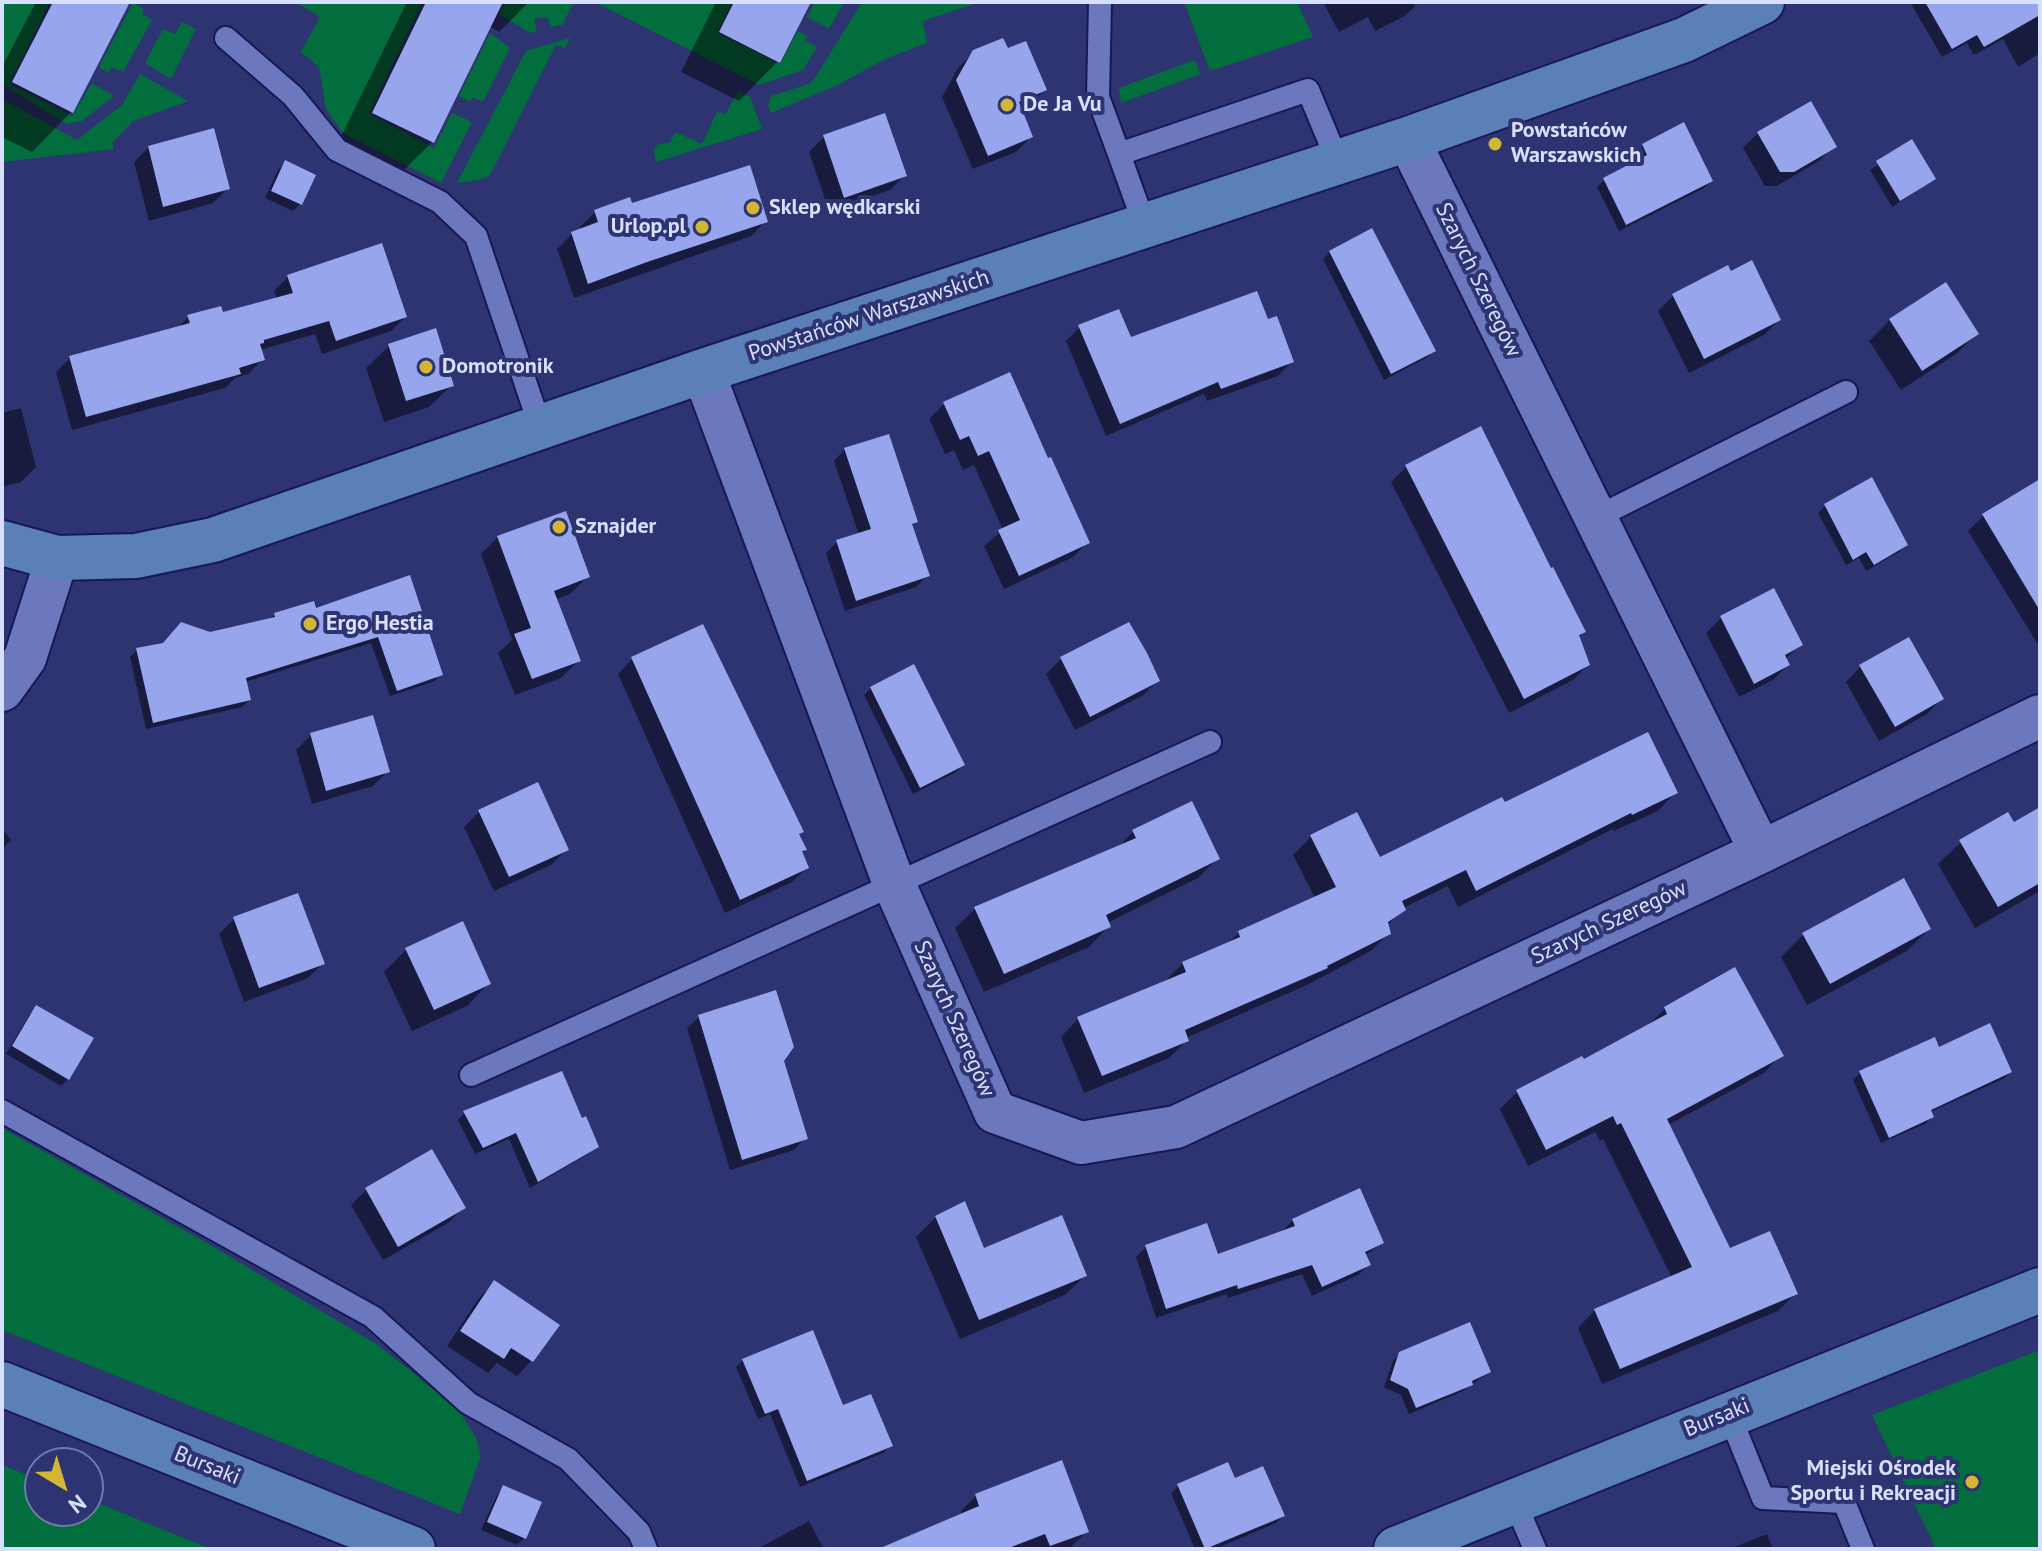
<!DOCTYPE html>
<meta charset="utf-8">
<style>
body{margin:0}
#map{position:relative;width:2042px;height:1551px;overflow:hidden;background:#2e3472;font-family:"PT Sans",sans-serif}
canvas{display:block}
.frame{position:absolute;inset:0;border:4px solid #d9e0ff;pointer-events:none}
.north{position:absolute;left:24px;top:1447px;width:80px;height:80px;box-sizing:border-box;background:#2e3472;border:2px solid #7279aa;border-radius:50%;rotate:142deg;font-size:22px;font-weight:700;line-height:32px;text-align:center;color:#d9e0ff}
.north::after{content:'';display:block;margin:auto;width:28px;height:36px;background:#d4b635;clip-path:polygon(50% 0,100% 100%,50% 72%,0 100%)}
</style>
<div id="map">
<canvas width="2042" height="1551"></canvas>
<div class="frame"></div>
<div class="north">N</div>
</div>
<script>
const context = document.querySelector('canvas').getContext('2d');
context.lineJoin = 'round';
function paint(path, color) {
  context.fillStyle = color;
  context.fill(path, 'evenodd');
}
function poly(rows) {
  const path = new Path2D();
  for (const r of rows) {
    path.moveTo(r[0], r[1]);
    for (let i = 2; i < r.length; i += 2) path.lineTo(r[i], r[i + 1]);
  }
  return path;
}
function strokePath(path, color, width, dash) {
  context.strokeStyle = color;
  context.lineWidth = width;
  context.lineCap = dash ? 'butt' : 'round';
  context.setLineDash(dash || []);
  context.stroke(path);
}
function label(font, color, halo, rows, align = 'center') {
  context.font = font + ' "PT Sans",sans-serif';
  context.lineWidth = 8;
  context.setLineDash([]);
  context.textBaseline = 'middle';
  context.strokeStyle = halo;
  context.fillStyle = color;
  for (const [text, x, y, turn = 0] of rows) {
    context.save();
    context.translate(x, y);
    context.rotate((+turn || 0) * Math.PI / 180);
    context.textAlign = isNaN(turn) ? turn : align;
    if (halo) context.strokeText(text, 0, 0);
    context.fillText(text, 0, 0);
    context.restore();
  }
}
const green = poly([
 [2,2,50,2,9,84,72,116,92,83,114,96,82,121,67,124,2,84],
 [296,2,422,2,369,114,434,148,452,113,472,122,441,183,343,133,326,109,319,67,301,52,320,17],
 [505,2,574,2,562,25,551,27,547,17,534,19,537,31,530,33,499,14],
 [595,2,732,2,717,33,780,64,798,31,807,36,805,40,817,47,803,70,759,85],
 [815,2,844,2,829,29,807,17],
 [862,2,980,2,923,21,927,43,885,59,838,85,771,113,768,106,771,96,809,84,815,78],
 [1184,2,1297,2,1313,37,1210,71],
 [133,3,144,9,142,14,152,20,123,72,112,67,108,73,99,67],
 [182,22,196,29,171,79,145,63,163,29,175,34],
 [490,33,510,48,483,102,473,97,470,102,459,96],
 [570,38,565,48,556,45,490,175,479,180,457,183,526,51],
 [1195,60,1201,74,1121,103,1119,88],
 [140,74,188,101,133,121,112,143,114,149,2,162,2,99,77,140,122,105],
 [738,91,750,97,762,129,656,162,654,149,658,144,669,143,676,132,702,144,717,112,726,114],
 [2,1128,207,1243,378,1345,458,1409,476,1438,481,1456,460,1514,2,1330],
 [2040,1350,2040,1549,1936,1549,1872,1415],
 [2,1465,40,1480,40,1511,88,1511,88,1499,211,1549,2,1549]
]);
const shadow = poly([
 [36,2,128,2,71,112,32,152,2,137,2,67],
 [407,2,529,2,499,32,489,26,432,142,392,182,333,153],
 [716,2,809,2,778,61,739,101,681,72],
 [1323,2,1413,2,1415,6,1405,16,1375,31,1368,17,1339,32],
 [1914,2,2040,2,2040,53,2018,67,2003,39,1974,55,1967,43,1942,57,1911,4],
 [1007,51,1045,90,1030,104,1019,109,1031,137,1016,152,973,169,942,97,958,68,974,52],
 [1758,133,1834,146,1819,161,1777,186,1765,186,1743,148],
 [824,137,905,175,890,190,829,211,809,152],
 [1912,142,1934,179,1892,207,1870,170],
 [1643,146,1711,181,1704,188,1619,231,1597,187,1604,180,1640,161,1636,152],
 [149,147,228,188,213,203,149,221,134,162],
 [285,163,300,204,293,211,265,198,278,170],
 [631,206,766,221,751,236,574,298,557,249,572,234,581,230,580,227,595,212],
 [1330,252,1433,351,1426,358,1384,380,1323,259],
 [1727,268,1779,320,1764,335,1689,373,1658,311,1673,296],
 [288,277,405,317,391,331,322,354,315,334,260,350,262,360,248,374,235,378,225,388,72,430,56,372,70,358,176,329,188,317,221,314,277,299,274,291],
 [1890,320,1977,334,1956,354,1901,390,1869,341],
 [1267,322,1291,362,1278,376,1207,401,1204,394,1106,436,1066,341,1080,327,1130,339],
 [389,346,452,385,429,407,384,422,366,368],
 [944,404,1046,461,1088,542,1073,557,1004,589,984,546,1003,530,974,465,963,470,954,450,945,454,929,419],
 [21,408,36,467,21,482,2,487,2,413],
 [845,449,915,522,911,526,927,576,916,587,845,611,826,553,837,542,859,535,834,461],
 [1406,467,1550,570,1584,631,1578,637,1588,665,1573,680,1509,713,1391,482],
 [2040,484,2040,641,2037,643,1968,531,1983,516],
 [1825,506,1906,545,1899,552,1866,571,1859,558,1846,565,1818,513],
 [498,537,587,577,570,594,555,600,579,660,561,678,515,695,498,653,512,640,481,554],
 [408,577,440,675,433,682,390,696,371,643,245,682,249,700,242,707,146,729,130,657,137,650,268,621,275,614,315,611],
 [1721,618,1800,644,1785,660,1788,665,1773,680,1739,697,1706,633],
 [1128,625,1157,681,1142,696,1075,730,1046,674,1061,659],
 [632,659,801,832,798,835,804,849,800,853,807,868,792,882,725,913,618,674],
 [1860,667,1942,699,1927,714,1879,741,1846,682],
 [871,688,963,765,956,772,913,794,864,695],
 [311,735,388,771,373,786,312,804,296,750],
 [537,785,566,850,551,865,494,891,464,827,479,812],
 [1675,793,1658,811,1614,831,1613,829,1458,907,1448,886,1403,908,1387,926,1389,933,1371,951,1307,985,1186,1038,1187,1040,1169,1058,1084,1093,1061,1037,1078,1019,1165,981,1183,963,1227,944,1239,933,1315,898,1293,855,1311,837,1379,860,1504,805],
 [2040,809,2040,891,1975,928,1938,864,1961,842,2013,825],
 [2,828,11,840,2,849],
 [1133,832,1218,858,1198,878,1107,923,1108,927,1089,947,984,992,955,928,975,909,1117,848],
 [234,919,323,963,308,978,244,1002,219,934],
 [1929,929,1907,951,1807,1005,1781,957,1803,935],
 [407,949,489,983,467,1006,412,1031,384,972],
 [1735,970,1781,1055,1764,1073,1668,1125,1729,1251,1796,1293,1778,1311,1602,1384,1578,1328,1595,1310,1672,1278,1603,1139,1600,1141,1595,1132,1528,1166,1500,1109,1518,1091,1583,1061,1647,1026,1665,1009],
 [775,993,781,1061,805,1138,794,1150,730,1170,687,1028,699,1017],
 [37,1007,68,1079,61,1086,6,1054,30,1014],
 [1938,1049,2010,1072,2003,1079,1930,1112,1932,1117,1925,1124,1881,1143,1853,1080,1860,1073],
 [464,1113,581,1121,597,1146,590,1153,530,1188,509,1139,475,1154,458,1120],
 [366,1190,463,1208,448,1223,383,1260,351,1205],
 [936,1217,983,1251,1085,1276,1065,1295,960,1339,916,1237],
 [1293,1220,1382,1243,1364,1256,1368,1265,1358,1275,1312,1296,1302,1274,1228,1298,1227,1294,1156,1318,1136,1257,1146,1247,1217,1256,1282,1231],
 [494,1283,531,1361,517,1376,497,1363,488,1373,447,1346,479,1298],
 [1400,1353,1489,1372,1463,1391,1409,1414,1401,1395,1384,1387,1393,1361],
 [743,1360,890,1446,883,1453,800,1487,770,1414,758,1419,736,1367],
 [1178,1486,1283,1516,1276,1523,1215,1549,1195,1549,1171,1493],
 [504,1488,524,1538,517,1545,481,1530,497,1495],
 [976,1496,1087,1531,1072,1546,1065,1549,881,1549,962,1515,961,1511],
 [809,1521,824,1549,757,1549],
 [1767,1534,1773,1549,1729,1549]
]);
const building = poly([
 [53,2,130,2,73,113,12,82],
 [426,2,503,2,434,143,372,113],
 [734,2,811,2,780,63,719,32],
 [1925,2,2040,2,2040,15,1984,47,1977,35,1952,49],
 [1003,38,1008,48,1026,41,1047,90,1019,102,1033,137,988,156,956,80,973,50],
 [1811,101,1837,147,1794,172,1780,172,1757,132],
 [885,113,907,176,844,198,823,135],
 [1684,122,1713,181,1626,225,1603,178,1647,155,1642,144],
 [214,128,230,189,163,207,148,146],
 [1912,139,1936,179,1900,201,1876,161],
 [285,160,316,175,302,205,271,191],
 [750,165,768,222,647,262,588,284,571,232,598,222,594,210,630,197,632,203],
 [1372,228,1436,351,1391,374,1329,251],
 [382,243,407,317,336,341,329,321,264,340,264,343,260,344,265,360,239,368,241,374,86,417,69,356,190,323,187,315,221,306,223,312,293,293,287,275],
 [1752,260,1781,320,1704,359,1672,294,1728,265,1731,271],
 [1946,282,1979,334,1922,371,1889,319],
 [1257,291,1268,319,1277,316,1294,362,1221,389,1218,382,1120,424,1078,325,1119,309,1131,337],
 [436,328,454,386,406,401,388,344],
 [1010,372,1048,458,1051,457,1090,543,1019,576,998,530,1020,520,989,451,978,456,969,436,960,440,943,402],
 [1481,426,1551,568,1553,567,1586,632,1579,635,1590,665,1524,699,1405,465],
 [889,434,918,522,912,524,930,576,856,601,836,540,871,529,844,448],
 [1872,477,1908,545,1874,565,1866,552,1853,560,1824,504],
 [2040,479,2040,611,1982,514],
 [566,511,590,577,554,591,581,661,532,679,514,634,531,628,497,536],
 [410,575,443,675,397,691,378,637,246,678,251,700,153,723,136,648,163,643,181,622,210,632,275,617,274,613,314,601,316,608],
 [1774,588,1803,645,1785,655,1790,665,1754,684,1720,616],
 [1129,622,1147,653,1160,681,1090,717,1060,657],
 [703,624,804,832,799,834,807,850,802,851,809,868,740,900,631,657],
 [1909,637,1944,699,1895,727,1859,665],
 [914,664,965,765,920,788,870,687],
 [373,715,390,772,326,791,310,733],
 [1648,732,1678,793,1632,815,1631,813,1476,891,1466,870,1402,901,1406,910,1388,922,1391,934,1327,966,1328,968,1185,1030,1189,1041,1102,1076,1077,1017,1186,972,1182,962,1240,937,1238,931,1336,887,1310,835,1357,812,1380,857,1502,797,1505,802],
 [538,782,569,850,509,877,478,810],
 [1192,801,1220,859,1106,915,1111,927,1004,974,974,907,1136,838,1132,830],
 [2040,807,2040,883,1998,907,1959,840,2008,812,2014,822],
 [1904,878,1931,929,1830,984,1802,933],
 [298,893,325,964,259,988,233,917],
 [463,921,491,984,434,1010,405,948],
 [1735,967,1784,1056,1667,1119,1730,1248,1770,1231,1798,1294,1620,1369,1594,1309,1692,1267,1621,1123,1617,1125,1613,1116,1546,1150,1516,1090,1582,1056,1584,1059,1667,1014,1664,1007],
 [776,990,794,1047,784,1061,808,1139,742,1160,698,1015],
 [36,1005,94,1038,69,1080,12,1046],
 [1990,1023,2012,1072,1931,1110,1934,1117,1889,1138,1859,1071,1935,1037,1939,1047],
 [562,1071,582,1118,586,1116,599,1147,538,1182,516,1133,483,1148,463,1111],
 [432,1149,466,1208,398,1247,365,1188],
 [1360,1188,1384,1243,1365,1252,1371,1265,1322,1287,1312,1265,1238,1289,1237,1285,1166,1309,1145,1245,1207,1223,1218,1254,1295,1226,1292,1219],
 [965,1201,984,1248,1062,1215,1087,1276,979,1320,935,1216],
 [494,1280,560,1325,533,1362,511,1348,504,1359,460,1331],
 [1470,1322,1491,1372,1472,1381,1473,1385,1416,1408,1408,1389,1390,1380,1399,1352],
 [813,1330,843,1405,871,1394,893,1446,807,1481,778,1409,765,1414,742,1359],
 [1062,1460,1089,1532,1050,1546,1045,1534,1006,1549,878,1549,979,1506,975,1494],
 [1228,1462,1235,1478,1263,1466,1285,1516,1205,1549,1177,1484],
 [503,1485,542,1502,526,1539,487,1522]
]);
const lane = poly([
 [1100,2,1098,97,1119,154,1308,90,1338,162],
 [226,38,293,96,337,150,440,202,476,236,540,426],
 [1119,154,1145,226],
 [1595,518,1846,392],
 [471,1075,1210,742],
 [2,1111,373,1317,468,1403,568,1459,639,1532,646,1549],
 [1729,1414,1763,1498,1844,1502,1863,1549],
 [1514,1500,1535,1549]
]);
const street = poly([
 [1408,139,1761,852],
 [703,371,895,886,995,1112,1081,1143,1176,1127,1761,852,2040,716],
 [2,690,25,658,57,558]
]);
const secondary = poly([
 [2,543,57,558,136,556,213,540,703,371,1408,139,1684,40,1762,2],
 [2,1384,413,1549],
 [1396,1549,2040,1290]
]);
const markers = [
 [1007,105,8,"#d4b635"],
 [1495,144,8,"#d4b635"],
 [753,208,8,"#d4b635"],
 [702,227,8,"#d4b635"],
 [426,367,8,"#d4b635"],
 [559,527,8,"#d4b635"],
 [310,624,8,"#d4b635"],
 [1972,1482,8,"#d4b635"]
];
const poiNames = [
 ["De Ja Vu",1023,105],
 ["Powstańców",1511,131],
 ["Warszawskich",1511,156],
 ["Sklep wędkarski",769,208],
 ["Urlop.pl",686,227,"right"],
 ["Domotronik",442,367],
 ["Sznajder",575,527],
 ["Ergo Hestia",326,624],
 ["Miejski Ośrodek",1956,1469,"right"],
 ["Sportu i Rekreacji",1956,1494,"right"]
];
const streetNames = [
 ["Szarych Szeregów",1478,280,64],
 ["Powstańców Warszawskich",869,316,-18],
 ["Szarych Szeregów",1609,923,-25],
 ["Szarych Szeregów",954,1019,66],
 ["Bursaki",1717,1418,-22],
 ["Bursaki",207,1466,22]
];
paint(green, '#036e3d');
paint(shadow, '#0007');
paint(building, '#97a5ed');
strokePath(lane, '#171955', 26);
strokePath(street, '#171955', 46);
strokePath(secondary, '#171955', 48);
strokePath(lane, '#6c78bd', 22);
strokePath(street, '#6c78bd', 42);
strokePath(secondary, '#5a80b7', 44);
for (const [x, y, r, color] of markers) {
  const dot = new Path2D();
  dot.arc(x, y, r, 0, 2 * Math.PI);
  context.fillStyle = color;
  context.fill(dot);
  strokePath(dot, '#2e3472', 3);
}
label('bold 22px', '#d9e0ff', '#2e3472', poiNames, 'left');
label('22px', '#d9e0ff', '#2e3472', streetNames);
</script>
